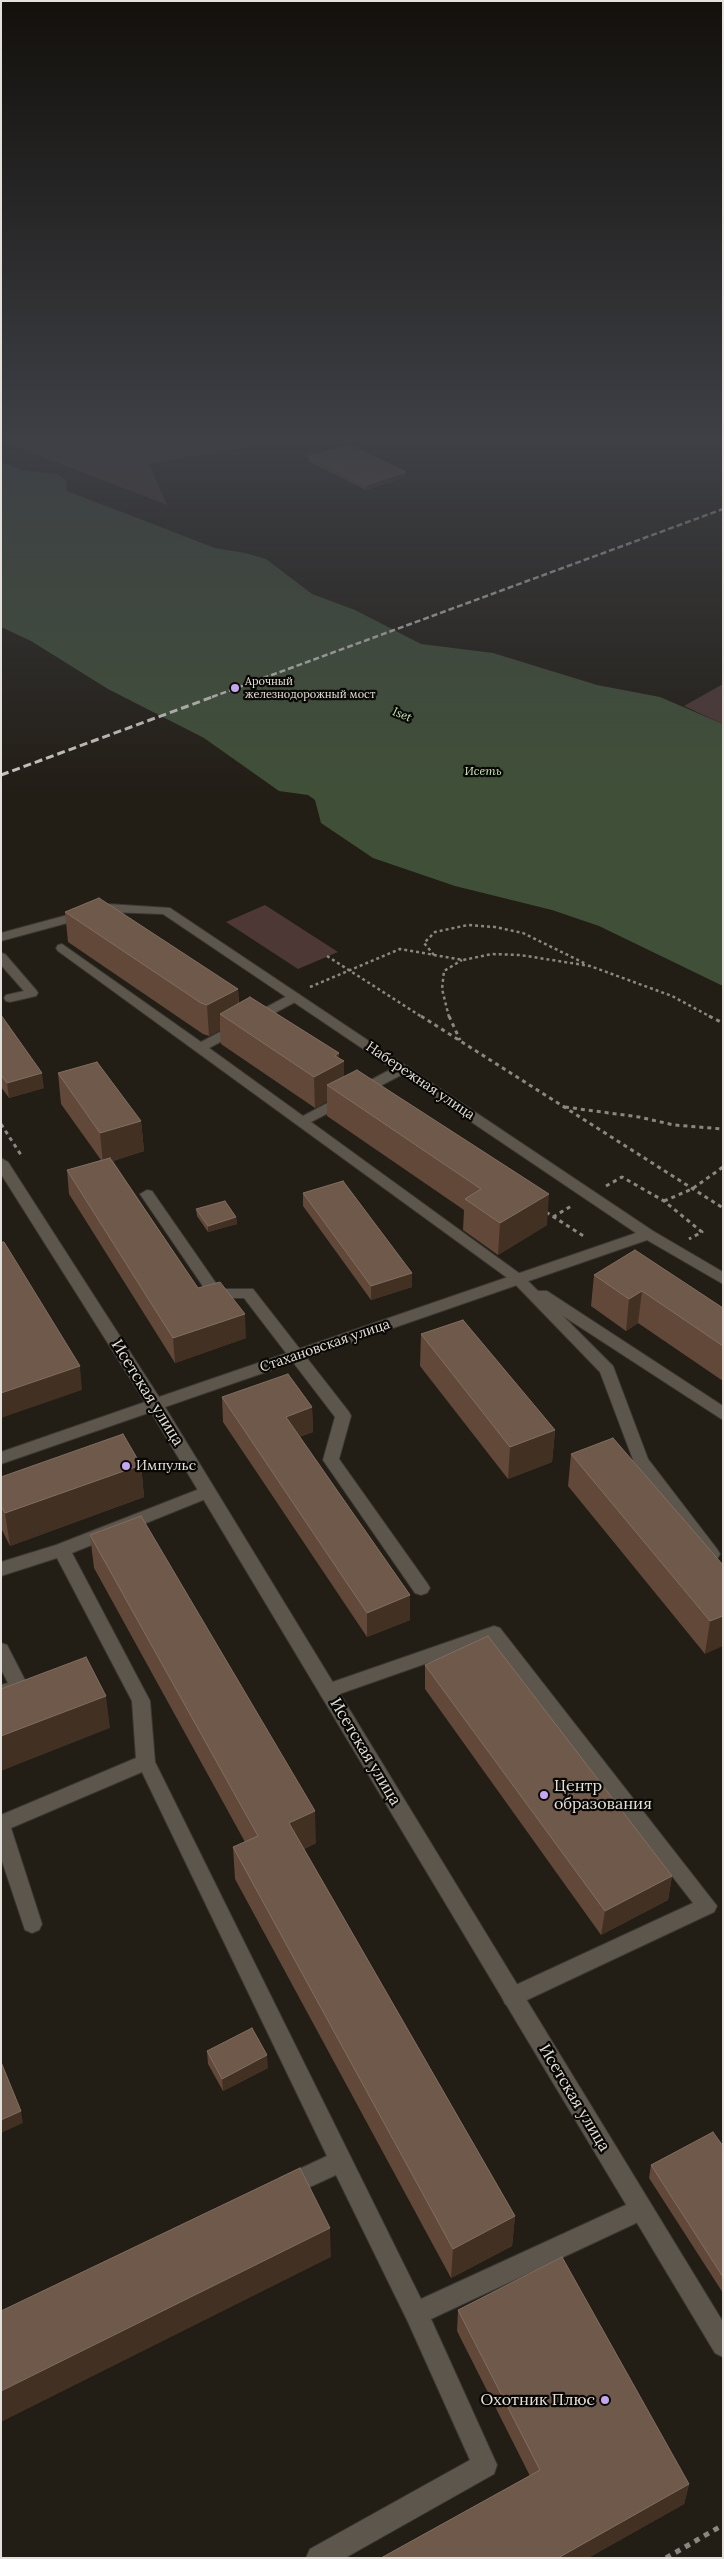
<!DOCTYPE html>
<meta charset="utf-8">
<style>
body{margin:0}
#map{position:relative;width:724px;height:2559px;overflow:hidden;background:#221d15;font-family:Lora,serif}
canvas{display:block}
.frame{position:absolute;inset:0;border:2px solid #e4e0db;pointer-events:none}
</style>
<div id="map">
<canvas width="724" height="2559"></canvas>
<div class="frame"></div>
</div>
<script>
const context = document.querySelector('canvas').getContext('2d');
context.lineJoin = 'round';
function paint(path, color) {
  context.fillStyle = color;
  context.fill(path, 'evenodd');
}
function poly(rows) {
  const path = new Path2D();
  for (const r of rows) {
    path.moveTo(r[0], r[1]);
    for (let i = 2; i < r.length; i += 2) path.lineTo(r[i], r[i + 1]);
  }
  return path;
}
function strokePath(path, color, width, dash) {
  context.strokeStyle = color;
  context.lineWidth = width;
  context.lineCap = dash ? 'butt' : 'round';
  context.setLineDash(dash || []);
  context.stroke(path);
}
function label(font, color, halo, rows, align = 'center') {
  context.font = font + ' Lora,serif';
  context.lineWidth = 4.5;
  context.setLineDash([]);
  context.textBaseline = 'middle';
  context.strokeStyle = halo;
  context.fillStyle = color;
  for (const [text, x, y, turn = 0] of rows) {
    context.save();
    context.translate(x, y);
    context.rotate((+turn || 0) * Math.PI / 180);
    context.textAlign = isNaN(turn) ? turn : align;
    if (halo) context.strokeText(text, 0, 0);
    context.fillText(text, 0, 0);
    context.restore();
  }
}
const green = poly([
 [6,443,269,443,149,464,167,505],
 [723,684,723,724,684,706],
 [265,905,338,952,298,969,226,922]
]);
const water = poly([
 [1,462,22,470,56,474,66,480,67,491,215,548,245,553,266,559,312,594,355,610,421,644,493,653,597,685,660,697,723,724,723,986,599,926,552,910,455,886,373,858,321,823,315,800,308,795,279,791,204,738,108,689,31,641,1,627]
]);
const pathFar2 = poly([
 [434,955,424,943,435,932,468,925,495,927,523,933,586,964],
 [327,956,422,1017],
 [310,987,400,949,463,960,492,954,520,955,590,966,672,996,711,1017],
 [449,1017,442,989,444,971,462,960]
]);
const pathFar1 = poly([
 [421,1016,723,1208],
 [449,1016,460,1040],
 [709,1016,723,1023],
 [565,1107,639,1117,674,1125,723,1129],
 [1,1124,21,1155],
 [606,1186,622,1177,664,1201,702,1232,689,1239],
 [664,1201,692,1189,723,1167],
 [546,1212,585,1237],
 [553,1217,573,1205]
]);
const path = poly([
 [666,2558,723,2525]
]);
const lane = poly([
 [62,944,201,1042,291,994,299,994,301,997,299,1000,209,1048,303,1116,397,1066,407,1066,409,1069,407,1072,311,1122,523,1276,538,1291,547,1291,723,1406,723,1420,563,1316,613,1366,648,1459,717,1549,720,1554,717,1559,711,1561,705,1559,635,1465,600,1372,513,1282,58,951,56,948,58,945,62,944],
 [1,953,5,954,36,990,38,993,36,996,10,1002,6,1001,4,998,6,995,24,991,1,965,1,953],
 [147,1190,152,1191,220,1289,253,1289,349,1412,351,1416,339,1459,427,1583,430,1588,427,1593,421,1595,415,1593,323,1460,335,1417,244,1298,211,1298,140,1194,147,1190],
 [207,1486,213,1488,215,1492,213,1496,72,1553,150,1701,155,1762,421,2299,641,2198,649,2201,652,2209,649,2217,431,2319,497,2465,494,2474,345,2558,306,2558,310,2549,470,2460,408,2322,336,2175,288,2197,280,2194,277,2186,280,2178,327,2156,142,1772,11,1828,42,1924,39,1930,32,1933,25,1930,1,1858,1,1815,136,1758,132,1701,57,1558,1,1576,1,1562,56,1545,207,1486],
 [494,1626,500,1628,717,1906,714,1912,512,2007,505,2004,502,1997,505,1990,693,1903,490,1641,328,1698,321,1696,319,1691,321,1686,494,1626],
 [1,1643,7,1645,28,1686,25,1691,1,1700,1,1685,8,1683,1,1669,1,1643]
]);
const street = poly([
 [108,904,170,908,653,1231,723,1272,723,1284,647,1240,165,1407,723,2322,723,2357,715,2353,151,1412,1,1464,1,1452,145,1402,1,1174,1,1158,8,1162,159,1397,636,1233,163,914,108,912,1,941,1,933,108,904]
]);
const railFar1 = poly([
 [212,697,723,509]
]);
const rail = poly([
 [1,775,215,696]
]);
const wall = poly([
 [308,456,406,477,366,490,308,461],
 [65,912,238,989,239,1003,339,1058,344,1076,547,1225,498,1255,463,1230,464,1210,327,1116,327,1101,315,1108,221,1044,220,1030,209,1036,203,1034,68,942],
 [1,1015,44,1088,9,1098,1,1087],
 [58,1073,141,1121,144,1151,113,1161,198,1288,246,1338,175,1363,69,1194,67,1170,101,1160,61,1104],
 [303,1193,412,1273,412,1287,371,1300,303,1206],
 [196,1209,236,1217,237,1224,208,1232,197,1216],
 [594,1275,723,1308,723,1381,638,1323,626,1331,591,1306],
 [421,1334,555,1430,552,1462,508,1479,420,1366],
 [222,1397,312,1407,313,1432,299,1437,410,1595,410,1620,367,1637,223,1422],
 [571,1454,723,1565,705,1654,568,1486],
 [141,1465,144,1497,10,1546,1,1528,1,1477],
 [90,1535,316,1843,304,1849,515,2216,512,2246,451,2278,235,1879,233,1847,245,1842,94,1568],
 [425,1665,672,1876,668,1900,601,1935,425,1689],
 [207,2051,268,2068,223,2091,208,2064],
 [723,2146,723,2293,649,2178,651,2165],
 [458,2310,689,2484,684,2504,588,2558,381,2558,530,2476,457,2331]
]);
const shadedWall = poly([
 [406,472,406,477,366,490,366,485],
 [238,989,239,1019,220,1014,220,1030,209,1036,207,1005],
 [339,1053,339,1064,344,1061,344,1092,327,1085,327,1101,315,1108,314,1077,335,1056],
 [42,1073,44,1088,9,1098,7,1083],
 [141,1121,144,1151,103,1164,100,1133],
 [549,1194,547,1225,498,1255,500,1223],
 [236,1217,237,1224,208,1232,208,1226],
 [412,1273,412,1287,371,1300,371,1286],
 [642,1291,638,1323,626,1331,629,1299],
 [245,1314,246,1338,175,1363,173,1338],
 [80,1366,82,1390,1,1418,1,1393],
 [312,1407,313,1432,286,1441,286,1417],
 [555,1430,552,1462,508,1479,510,1447],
 [141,1465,144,1497,10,1546,5,1513],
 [410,1595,410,1620,367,1637,367,1613],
 [723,1616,723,1646,705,1654,710,1621],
 [106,1696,110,1728,1,1771,1,1736],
 [315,1811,316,1843,290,1855,289,1823],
 [672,1876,668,1900,601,1935,605,1911],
 [267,2055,268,2068,223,2091,222,2079],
 [21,2111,23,2123,1,2133,1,2120],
 [515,2216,512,2246,451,2278,453,2249],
 [330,2228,331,2257,1,2422,1,2391],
 [689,2484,684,2504,588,2558,558,2558]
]);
const building = poly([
 [350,445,406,472,366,485,308,456,350,445],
 [99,898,238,989,207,1005,201,1003,65,912,99,898],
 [250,997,339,1053,335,1056,344,1061,314,1077,220,1014,250,997],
 [1,1015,42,1073,7,1083,1,1075,1,1015],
 [97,1062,141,1121,100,1133,58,1073,97,1062],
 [357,1070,549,1194,500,1223,465,1199,481,1189,327,1085,357,1070],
 [110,1158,198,1288,220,1282,245,1314,173,1338,67,1170,110,1158],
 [343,1181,412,1273,371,1286,303,1193,343,1181],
 [225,1201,236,1217,208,1226,196,1209,225,1201],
 [1,1242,4,1242,80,1366,1,1393,1,1242],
 [635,1250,723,1308,723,1346,642,1291,629,1299,594,1275,635,1250],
 [463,1320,555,1430,510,1447,421,1334,463,1320],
 [288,1374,312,1407,286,1417,410,1595,367,1613,222,1397,288,1374],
 [123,1434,141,1465,5,1513,1,1506,1,1477,123,1434],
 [613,1438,723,1565,723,1616,710,1621,571,1454,613,1438],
 [141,1516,315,1811,289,1823,515,2216,453,2249,233,1847,258,1836,90,1535,141,1516],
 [488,1636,672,1876,605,1911,425,1665,488,1636],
 [86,1657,106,1696,1,1736,1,1689,86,1657],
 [252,2028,267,2055,222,2079,207,2051,252,2028],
 [1,2062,21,2111,1,2120,1,2062],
 [713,2132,723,2146,723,2277,651,2165,713,2132],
 [300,2168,330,2228,1,2391,1,2311,300,2168],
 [562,2257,689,2484,558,2558,381,2558,540,2470,458,2310,562,2257]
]);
const markers = [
 [235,688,5,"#c5a7f1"],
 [126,1466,5,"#c5a7f1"],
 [544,1795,5,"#c5a7f1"],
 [605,2400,5,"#c5a7f1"]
];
const farPoinames = [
 ["Арочный",245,682],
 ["железнодорожный мост",245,695]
];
const farWaternames = [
 ["Iset",402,715,22],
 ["Исеть",483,772]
];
const streetNames = [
 ["Набережная улица",420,1081,34],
 ["Стахановская улица",325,1346,-19]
];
const poiNames = [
 ["Импульс",136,1466]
];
const nearStreetnames = [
 ["Исетская улица",147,1393,58],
 ["Исетская улица",365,1752,59],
 ["Исетская улица",574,2098,59]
];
const nearPoinames = [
 ["Центр",554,1786],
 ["образования",554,1804],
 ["Охотник Плюс",595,2400,"right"]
];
paint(green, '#4e3836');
paint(water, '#405038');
strokePath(lane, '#3b3733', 2);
strokePath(street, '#3b3733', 2);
strokePath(pathFar2, '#8b8680', 2.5, [3, 3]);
strokePath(pathFar1, '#8b8680', 3, [4, 4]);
strokePath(path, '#8b8680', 5, [5.5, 5.5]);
paint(lane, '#5c564d');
paint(street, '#5c564d');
strokePath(railFar1, '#d0ccc7', 2.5, [6, 3]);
strokePath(rail, '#d0ccc7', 3, [8, 4]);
paint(wall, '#614839');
paint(shadedWall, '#423023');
paint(building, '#6f594b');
strokePath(building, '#816e61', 1);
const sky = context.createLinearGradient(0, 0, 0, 801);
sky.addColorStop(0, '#13100c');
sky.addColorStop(0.55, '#3e4046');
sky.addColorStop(1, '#3e404600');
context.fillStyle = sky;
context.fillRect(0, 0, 724, 801);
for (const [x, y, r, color] of markers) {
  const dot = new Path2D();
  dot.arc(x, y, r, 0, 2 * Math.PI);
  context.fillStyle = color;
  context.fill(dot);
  strokePath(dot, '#0a0805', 2);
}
label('11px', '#e4e0db', '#0a0805', farPoinames, 'left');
label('italic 12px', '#c8e9b7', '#0a0805', farWaternames);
label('14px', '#e4e0db', '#0a0805', streetNames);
label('14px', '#e4e0db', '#0a0805', poiNames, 'left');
label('16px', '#e4e0db', '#0a0805', nearStreetnames);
label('16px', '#e4e0db', '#0a0805', nearPoinames, 'left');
</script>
